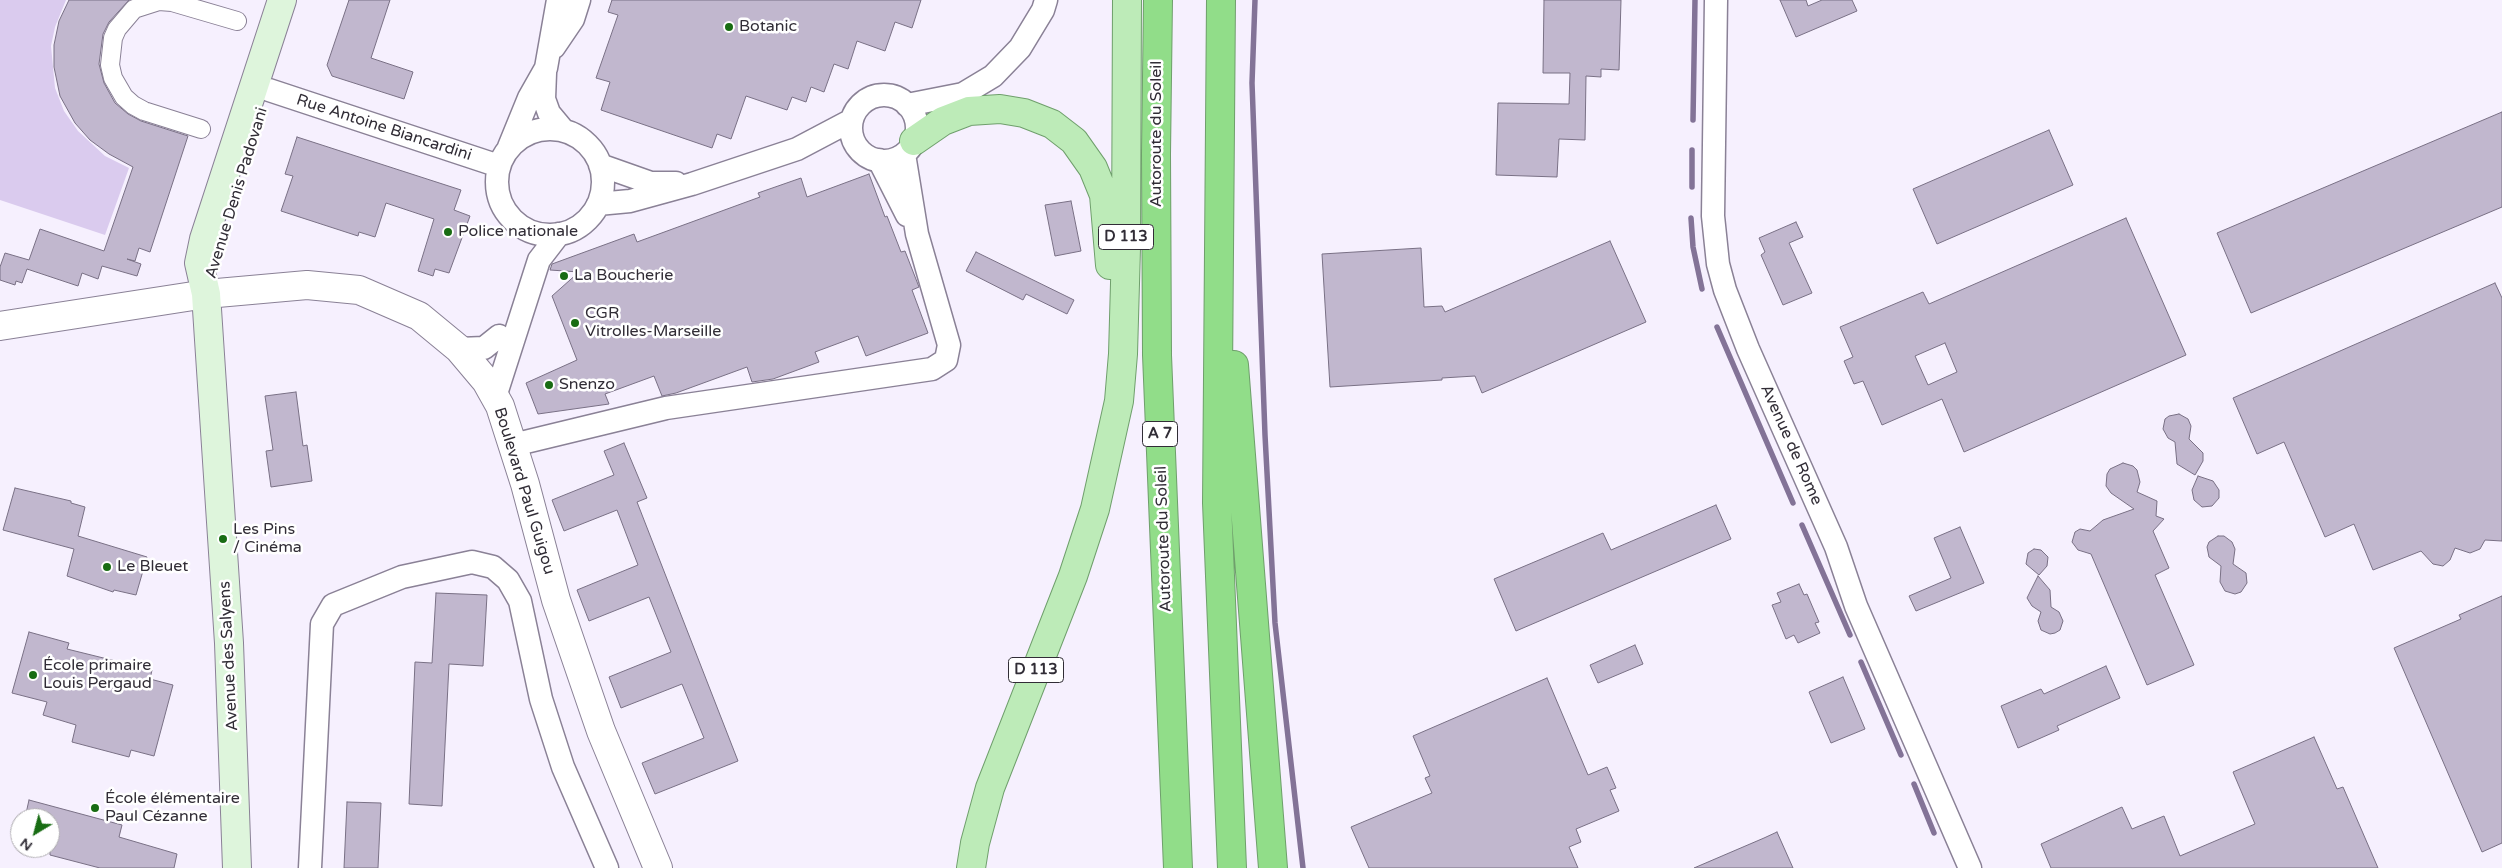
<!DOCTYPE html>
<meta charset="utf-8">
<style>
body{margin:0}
#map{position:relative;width:2502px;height:868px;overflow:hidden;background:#f6f0fe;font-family:"Varela Round",sans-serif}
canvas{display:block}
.north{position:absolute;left:10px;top:808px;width:50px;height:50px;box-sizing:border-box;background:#fff;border:1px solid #adabaf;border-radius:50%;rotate:217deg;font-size:14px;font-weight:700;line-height:20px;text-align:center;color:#312d36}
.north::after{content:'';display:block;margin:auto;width:18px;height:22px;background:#186c13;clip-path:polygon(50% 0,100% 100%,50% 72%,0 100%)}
</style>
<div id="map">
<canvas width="2502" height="868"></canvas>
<div class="north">N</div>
</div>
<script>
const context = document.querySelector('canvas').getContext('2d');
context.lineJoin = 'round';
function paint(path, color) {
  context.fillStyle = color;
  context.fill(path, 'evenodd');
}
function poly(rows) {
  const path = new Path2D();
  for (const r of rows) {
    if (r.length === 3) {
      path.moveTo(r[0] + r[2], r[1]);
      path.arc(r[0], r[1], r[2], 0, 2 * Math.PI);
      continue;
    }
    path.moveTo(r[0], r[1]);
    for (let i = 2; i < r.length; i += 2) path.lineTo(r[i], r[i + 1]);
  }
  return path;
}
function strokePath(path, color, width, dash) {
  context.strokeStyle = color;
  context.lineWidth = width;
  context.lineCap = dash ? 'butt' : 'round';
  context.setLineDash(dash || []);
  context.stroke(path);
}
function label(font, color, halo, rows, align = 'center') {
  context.font = font + ' "Varela Round",sans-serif';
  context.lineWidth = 5;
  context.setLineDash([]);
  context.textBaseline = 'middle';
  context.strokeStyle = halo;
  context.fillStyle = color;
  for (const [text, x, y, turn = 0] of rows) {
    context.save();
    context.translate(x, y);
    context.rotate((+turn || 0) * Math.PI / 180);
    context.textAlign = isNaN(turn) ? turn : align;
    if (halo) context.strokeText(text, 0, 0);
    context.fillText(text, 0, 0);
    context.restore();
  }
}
const green = poly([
 [0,0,66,0,55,27,51,46,55,88,64,111,78,131,105,156,129,168,105,235,0,200]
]);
const stream = poly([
 [1255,0,1252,83,1265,435,1275,623,1303,868],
 [1693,120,1695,0],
 [1692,150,1692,187],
 [1691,218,1693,247,1702,289],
 [1717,327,1793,503],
 [1802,525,1850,635],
 [1861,662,1901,755],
 [1914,784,1934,833]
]);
const building = poly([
 [69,0,129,0,109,22,103,34,99,64,104,83,115,103,128,114,141,121,188,136,150,252,139,248,135,261,127,259,141,264,137,276,102,266,98,279,82,273,78,286,27,269,22,283,16,281,15,285,0,280,0,267,5,253,29,260,40,229,104,251,133,167,109,154,90,140,75,123,60,96,54,67,54,45,59,21,69,0],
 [349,0,390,0,371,58,413,72,404,99,332,76,327,65,349,0],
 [612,0,921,0,912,28,895,22,885,51,857,41,848,69,834,64,824,92,811,87,806,102,792,97,787,110,746,96,731,139,717,134,712,148,601,110,610,82,596,78,618,15,608,12,612,0],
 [1544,0,1621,0,1619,70,1601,69,1601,77,1586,76,1585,140,1559,139,1557,177,1496,175,1498,103,1569,104,1570,73,1543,73,1544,0],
 [1780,0,1806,0,1808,6,1822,0,1852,0,1857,11,1796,37,1780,0],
 [2502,112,2502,207,2251,313,2217,233,2502,112],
 [2049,130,2073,185,1937,244,1913,189,2049,130],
 [297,137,461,190,454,210,470,216,449,273,435,269,433,276,418,271,434,219,386,203,375,237,359,232,358,236,281,211,293,176,285,174,297,137],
 [869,174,885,217,887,216,901,252,905,251,919,287,912,290,928,333,866,356,858,336,815,352,819,362,773,379,752,382,747,367,676,393,662,396,654,376,605,394,609,404,538,414,526,383,577,360,552,296,579,272,550,270,552,264,634,234,637,242,760,197,758,193,801,178,807,197,869,174],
 [1071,201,1081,251,1055,256,1045,205,1071,201],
 [2126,218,2186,355,1964,452,1942,399,1882,425,1863,381,1854,384,1844,361,1853,357,1840,327,1923,292,1929,304,2126,218],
 [1945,343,1957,372,1928,385,1915,356,1945,343],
 [1796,222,1803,237,1789,243,1812,293,1783,305,1761,255,1765,252,1759,238,1796,222],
 [1610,241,1646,322,1482,393,1475,376,1442,378,1442,380,1330,387,1322,254,1421,248,1424,307,1442,306,1445,312,1610,241],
 [976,252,1074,300,1067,314,1026,294,1023,300,966,271,976,252],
 [2495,283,2502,298,2502,541,2485,540,2480,549,2470,553,2455,548,2450,560,2443,566,2433,564,2421,551,2373,570,2354,524,2325,537,2284,442,2257,454,2233,398,2495,283],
 [296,392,303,446,307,445,312,481,271,487,266,451,273,450,265,396,296,392],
 [2179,414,2188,419,2191,426,2189,439,2203,453,2203,461,2195,475,2177,464,2175,442,2168,438,2163,429,2165,419,2169,416,2179,414],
 [624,443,647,498,637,502,738,761,655,794,642,763,704,738,682,684,621,708,609,677,671,652,649,597,589,621,577,590,638,565,617,510,564,531,552,500,614,475,604,451,624,443],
 [2123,463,2133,466,2137,470,2140,482,2137,492,2157,501,2156,516,2164,519,2153,531,2169,568,2155,575,2194,665,2147,685,2091,554,2078,550,2072,542,2075,532,2080,529,2090,531,2103,520,2134,509,2111,493,2106,486,2107,474,2110,469,2123,463],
 [2198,476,2213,481,2219,490,2219,498,2212,506,2202,507,2194,500,2192,490,2198,476],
 [15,488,71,501,71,503,85,507,78,536,147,557,136,595,114,590,113,592,67,576,74,549,3,530,15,488],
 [1716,505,1731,539,1516,631,1494,579,1603,533,1611,550,1716,505],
 [1960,527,1984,583,1916,611,1909,596,1951,578,1934,538,1960,527],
 [2218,536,2224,536,2232,542,2235,549,2233,564,2246,573,2247,583,2241,592,2235,594,2225,591,2220,582,2221,566,2209,557,2207,547,2209,542,2218,536],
 [2034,549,2041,550,2048,557,2047,566,2039,575,2026,564,2028,553,2034,549],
 [2038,576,2050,590,2051,607,2059,612,2063,621,2060,630,2055,633,2050,634,2041,630,2038,621,2041,612,2032,606,2027,598,2038,576],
 [1799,584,1804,595,1807,594,1819,622,1815,623,1820,633,1798,643,1794,635,1786,639,1772,605,1781,602,1777,593,1799,584],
 [436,593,487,595,483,666,449,664,442,806,409,804,415,662,432,663,436,593],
 [2502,596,2502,843,2482,852,2394,648,2461,619,2459,615,2502,596],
 [29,632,69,643,67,649,152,670,150,679,173,685,154,756,131,750,129,757,72,742,76,725,43,715,47,702,12,693,29,632],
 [1635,645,1643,664,1598,683,1590,665,1635,645],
 [2106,666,2120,698,2057,726,2059,730,2018,748,2001,706,2041,689,2044,694,2106,666],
 [1843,677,1865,729,1831,743,1809,692,1843,677],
 [1547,678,1588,775,1607,767,1616,788,1610,790,1619,811,1576,829,1581,842,1569,847,1578,868,1369,868,1351,827,1432,793,1425,778,1430,776,1413,736,1547,678],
 [2314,737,2337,789,2343,787,2378,868,2051,868,2041,844,2122,807,2132,829,2164,816,2180,856,2255,824,2233,772,2314,737],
 [29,800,122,825,119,837,177,854,174,868,100,868,50,855,50,818,25,818,29,800],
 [347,802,381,803,378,868,344,868,347,802],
 [1777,832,1793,868,1694,868,1764,838,1777,832]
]);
const pedestrian = poly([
 [201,129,144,111,133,105,124,97,113,78,110,65,113,38,117,29,134,9,159,1,172,2,237,21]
]);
const minor = poly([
 [1716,0,1713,216,1718,264,1725,290,1748,349,1836,547,1856,606,1970,868],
 [554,47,573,19,579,0],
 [545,73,544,99,549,113,564,131],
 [269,90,499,166],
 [884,128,33],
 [907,105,963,94,993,76,1020,48,1043,10,1046,0],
 [550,182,53],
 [509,147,529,98,546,68,558,0],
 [879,160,907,215],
 [600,165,651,183,676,183],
 [598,204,630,201,692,184,797,149,852,120],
 [459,349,484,348,499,336],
 [495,397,539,260,559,234],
 [513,445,666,408,932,369,946,360,949,345,917,234,904,154],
 [310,868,322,624,333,605,402,577,472,562,493,567,508,580,520,601,541,699,563,767,607,868]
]);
const tertiary = poly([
 [0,326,206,294,307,285,359,290,419,316,459,349,486,381,500,406,525,484,556,600,601,731,658,868]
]);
const secondary = poly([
 [237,868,229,643,206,294,199,263,204,239,282,0]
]);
const primary = poly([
 [914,141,943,121,969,111,1000,109,1024,113,1052,124,1074,141,1093,168,1104,195,1110,265],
 [971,868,975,843,990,788,1073,576,1095,509,1119,401,1123,354,1126,248,1127,0]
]);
const motorway = poly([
 [1158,0,1156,154,1157,355,1178,868],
 [1221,0,1217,503,1232,868],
 [1234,365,1273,868]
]);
const markers = [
 [729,27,5,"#186c13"],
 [448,232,5,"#186c13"],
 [564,276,5,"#186c13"],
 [575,323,5,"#186c13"],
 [549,385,5,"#186c13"],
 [223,539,5,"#186c13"],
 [107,567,5,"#186c13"],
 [33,675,5,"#186c13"],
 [95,808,5,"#186c13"]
];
const shields = [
 [1126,237,55],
 [1160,434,35],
 [1036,670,55]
];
const shieldNames = [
 ["D 113",1126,237],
 ["A 7",1160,434],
 ["D 113",1036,670]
];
const poiNames = [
 ["Botanic",739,27],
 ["Police nationale",458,232],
 ["La Boucherie",574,276],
 ["CGR",585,314],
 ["Vitrolles-Marseille",585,332],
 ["Snenzo",559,385],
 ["Les Pins",233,530],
 ["/ Cinéma",233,548],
 ["Le Bleuet",117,567],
 ["École primaire",43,666],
 ["Louis Pergaud",43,684],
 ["École élémentaire",105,799],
 ["Paul Cézanne",105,817]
];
const streetNames = [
 ["Rue Antoine Biancardini",384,128,18],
 ["Autoroute du Soleil",1157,134,-90],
 ["Avenue Denis Padovani",237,193,-73],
 ["Avenue de Rome",1791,445,66],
 ["Boulevard Paul Guigou",524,491,73],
 ["Autoroute du Soleil",1164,539,-92],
 ["Avenue des Salyens",229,656,-93]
];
paint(green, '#dacbee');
strokePath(stream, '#837397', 5.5);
paint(building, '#c1b7ce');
strokePath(building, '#797085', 1);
strokePath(pedestrian, '#8a8196', 20);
strokePath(minor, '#8a8196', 25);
strokePath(tertiary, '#8a8196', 30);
strokePath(secondary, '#8a8196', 30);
strokePath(primary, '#6f9f6c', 30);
strokePath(motorway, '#6f9f6c', 30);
strokePath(pedestrian, '#fff', 18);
strokePath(minor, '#fff', 22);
strokePath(tertiary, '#fff', 28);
strokePath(secondary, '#def5dc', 28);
strokePath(primary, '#bdebb8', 28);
strokePath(motorway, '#91dd89', 28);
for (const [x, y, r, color] of markers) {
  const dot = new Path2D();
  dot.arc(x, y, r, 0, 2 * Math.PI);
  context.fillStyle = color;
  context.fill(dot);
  strokePath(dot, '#fff', 2);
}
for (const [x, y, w] of shields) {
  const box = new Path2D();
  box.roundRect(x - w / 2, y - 12.5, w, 25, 4);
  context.fillStyle = '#fff';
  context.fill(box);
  strokePath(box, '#312d36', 1);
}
label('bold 15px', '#312d36', null, shieldNames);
label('16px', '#312d36', '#fff', poiNames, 'left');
label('16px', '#312d36', '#fff', streetNames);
</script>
